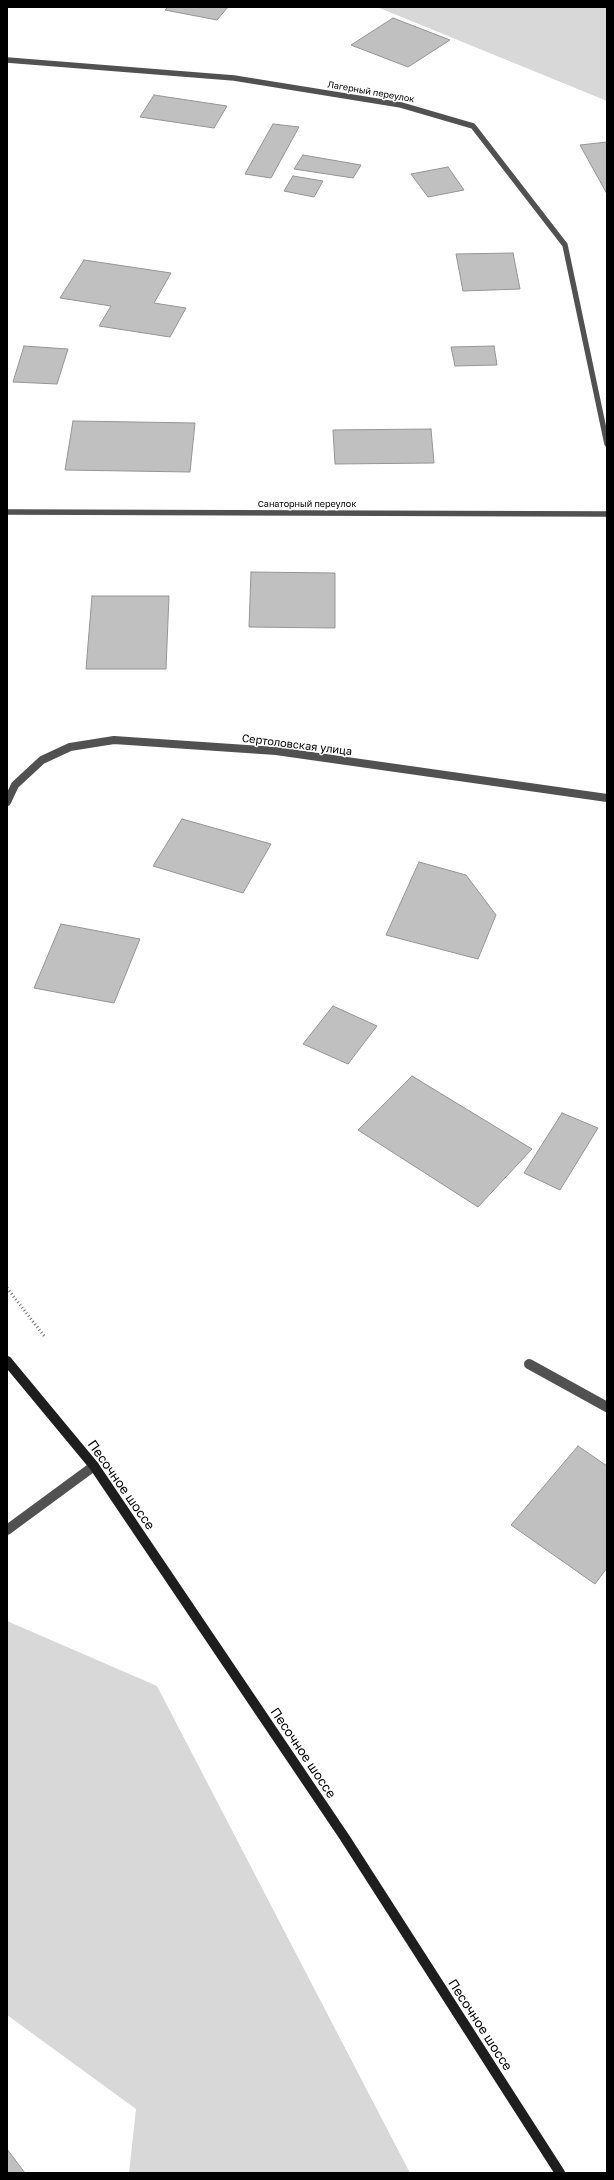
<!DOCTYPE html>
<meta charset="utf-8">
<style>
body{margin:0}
#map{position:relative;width:614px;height:2180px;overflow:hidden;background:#fff;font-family:"Golos Text",sans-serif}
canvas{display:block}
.frame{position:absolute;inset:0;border:8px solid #000;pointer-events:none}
</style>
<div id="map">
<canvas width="614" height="2180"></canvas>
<div class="frame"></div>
</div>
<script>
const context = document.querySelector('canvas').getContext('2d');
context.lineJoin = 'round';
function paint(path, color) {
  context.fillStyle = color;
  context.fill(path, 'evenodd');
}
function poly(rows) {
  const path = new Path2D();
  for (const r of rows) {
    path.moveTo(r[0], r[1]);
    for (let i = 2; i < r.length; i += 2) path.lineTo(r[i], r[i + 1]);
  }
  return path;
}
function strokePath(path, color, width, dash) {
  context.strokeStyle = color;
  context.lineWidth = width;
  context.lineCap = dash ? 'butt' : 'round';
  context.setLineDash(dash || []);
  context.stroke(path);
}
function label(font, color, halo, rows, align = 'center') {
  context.font = font + ' "Golos Text",sans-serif';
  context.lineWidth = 3;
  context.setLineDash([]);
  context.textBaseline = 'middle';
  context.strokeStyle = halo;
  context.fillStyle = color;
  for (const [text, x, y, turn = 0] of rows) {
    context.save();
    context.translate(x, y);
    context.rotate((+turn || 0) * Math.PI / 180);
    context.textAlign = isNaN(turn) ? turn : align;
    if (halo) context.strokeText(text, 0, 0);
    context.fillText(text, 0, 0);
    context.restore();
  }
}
const green = poly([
 [377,7,607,7,607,101],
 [7,1621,157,1686,410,2173,129,2173,136,2109,7,2015]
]);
const building = poly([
 [168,7,228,7,217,20,165,10,168,7],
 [393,18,450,40,408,67,351,45,393,18],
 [154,95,227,106,214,128,140,117,154,95],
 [273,124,299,127,271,178,245,174,273,124],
 [607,142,607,194,580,145,607,142],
 [303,155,361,165,353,178,294,169,303,155],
 [448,167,464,190,428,197,411,174,448,167],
 [293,176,323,181,314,197,284,191,293,176],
 [513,253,520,289,463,291,456,254,513,253],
 [84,260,171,273,154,303,186,308,170,337,99,326,111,306,60,298,84,260],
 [24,346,68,349,57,384,13,382,24,346],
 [494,346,497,365,455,366,451,347,494,346],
 [73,421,195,423,190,472,65,470,73,421],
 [431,429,434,463,335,464,333,430,431,429],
 [251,572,335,573,335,628,249,627,251,572],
 [92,596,169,596,166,669,86,669,92,596],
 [182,819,271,844,243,893,153,866,182,819],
 [419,862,466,875,496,915,478,959,386,935,419,862],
 [61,924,140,939,114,1003,34,988,61,924],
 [333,1006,377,1026,348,1064,303,1044,333,1006],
 [412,1076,532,1149,478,1207,358,1130,412,1076],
 [562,1113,598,1128,560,1190,524,1173,562,1113],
 [578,1446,607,1466,607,1568,595,1584,511,1525,578,1446],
 [7,2149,25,2173,7,2173,7,2149]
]);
const path = poly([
 [7,1288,45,1337]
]);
const streetFar2 = poly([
 [7,60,234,78,401,105,473,126,565,245,607,444],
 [7,512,607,514]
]);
const streetFar1 = poly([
 [7,802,15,785,42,760,70,747,114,740,276,751,607,798]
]);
const street = poly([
 [529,1364,607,1407],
 [7,1530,94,1466]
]);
const secondary = poly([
 [7,1361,94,1466,345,1838,560,2173]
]);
const farStreetnames = [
 ["Лагерный переулок",371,92,10],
 ["Санаторный переулок",307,504]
];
const streetNames = [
 ["Сертоловская улица",297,745,7]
];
const nearStreetnames = [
 ["Песочное шоссе",121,1485,55],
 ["Песочное шоссе",303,1753,56],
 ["Песочное шоссе",480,2025,57]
];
paint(green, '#d8d8d8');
paint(building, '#c0c0c0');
strokePath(building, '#959595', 1);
strokePath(path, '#737373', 3, [1, 2.5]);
strokePath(streetFar2, '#515151', 5.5);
strokePath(streetFar1, '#515151', 8);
strokePath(street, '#515151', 10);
strokePath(secondary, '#1e1e1e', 10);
label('9px', '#000', '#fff', farStreetnames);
label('11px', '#000', '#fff', streetNames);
label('13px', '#000', '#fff', nearStreetnames);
</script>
